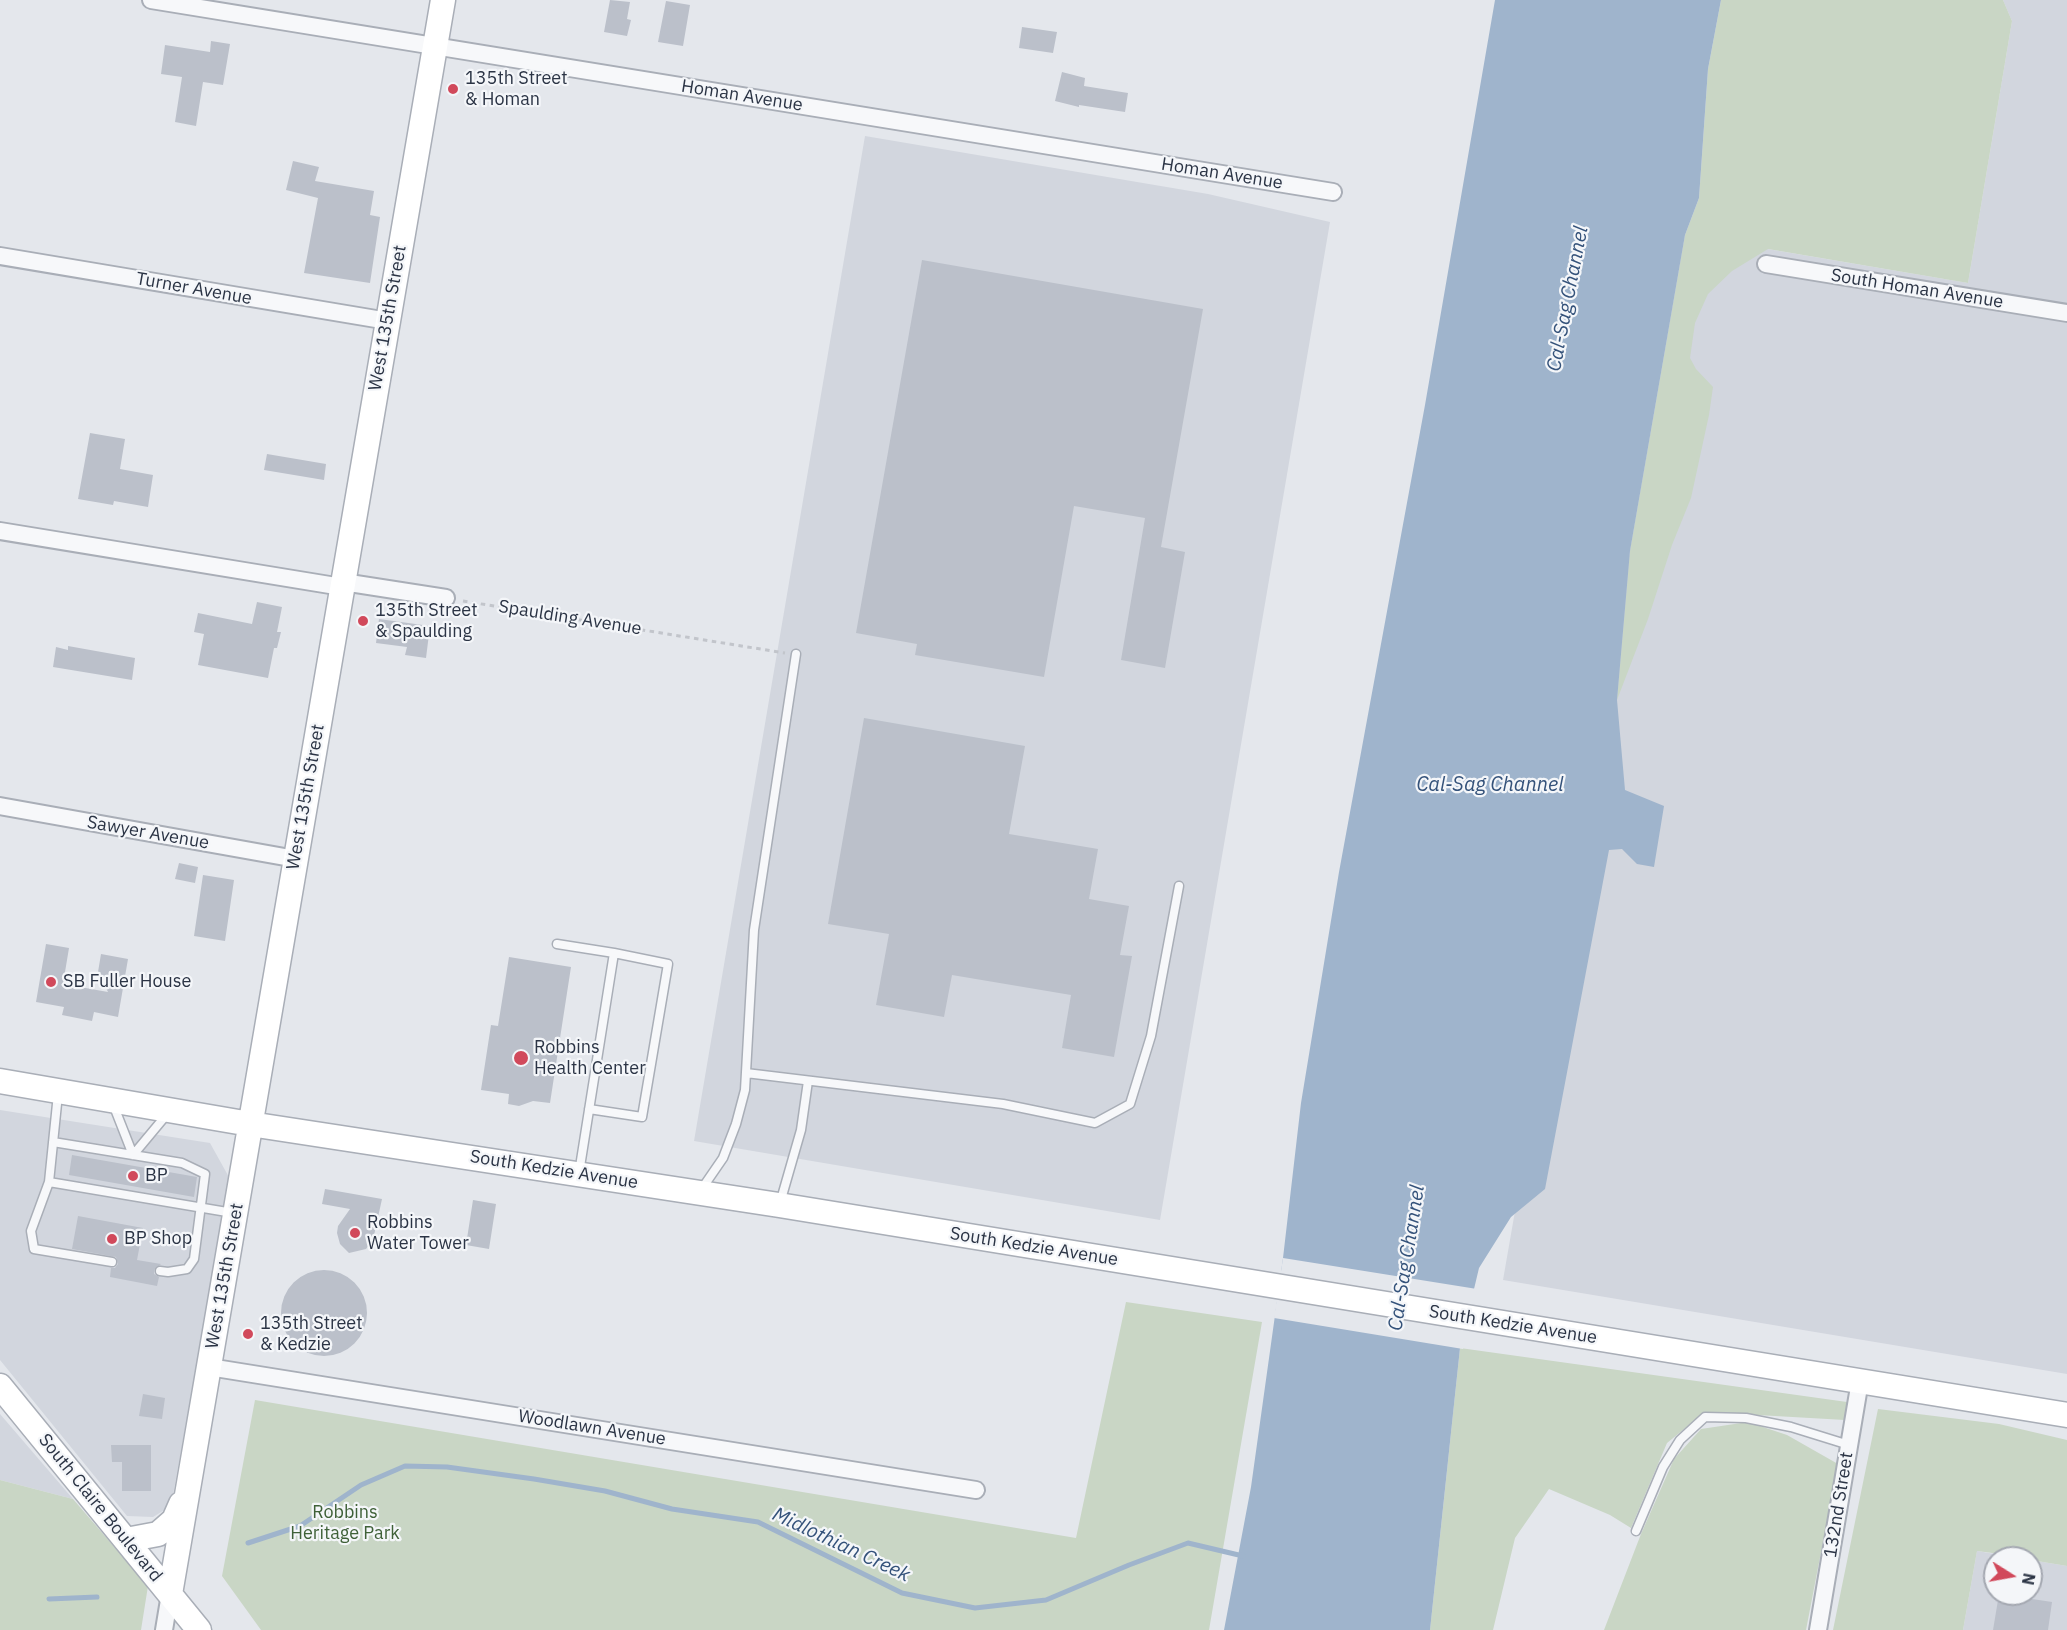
<!DOCTYPE html>
<style>
body{margin:0}
#map{position:relative;width:2067px;height:1630px;overflow:hidden;background:#e4e7ec;font-family:"IBM Plex Sans",sans-serif}
canvas{display:block}
.north{position:absolute;left:1983px;top:1546px;width:60px;height:60px;box-sizing:border-box;background:#f4f6f9;border:2px solid #a4a8b1;border-radius:50%;rotate:101deg;font-size:16px;font-weight:700;line-height:24px;text-align:center;color:#2b3445}
.north::after{content:'';display:block;margin:auto;width:21px;height:27px;background:#d1495b;clip-path:polygon(50% 0,100% 100%,50% 72%,0 100%)}
</style>
<div id="map">
<canvas width="2067" height="1630"></canvas>
<div class="north">N</div>
</div>
<script>
const context = document.querySelector('canvas').getContext('2d');
context.lineJoin = 'round';
function paint(path, color) {
  context.fillStyle = color;
  context.fill(path, 'evenodd');
}
function poly(rows) {
  const path = new Path2D();
  for (const r of rows) {
    if (r.length === 3) {
      path.moveTo(r[0] + r[2], r[1]);
      path.arc(r[0], r[1], r[2], 0, 2 * Math.PI);
      continue;
    }
    path.moveTo(r[0], r[1]);
    for (let i = 2; i < r.length; i += 2) path.lineTo(r[i], r[i + 1]);
  }
  return path;
}
function strokePath(path, color, width, dash) {
  context.strokeStyle = color;
  context.lineWidth = width;
  context.lineCap = dash ? 'butt' : 'round';
  context.setLineDash(dash || []);
  context.stroke(path);
}
function label(font, color, halo, rows, align = 'center') {
  context.font = font + ' "IBM Plex Sans",sans-serif';
  context.lineWidth = 4.5;
  context.setLineDash([]);
  context.textBaseline = 'middle';
  context.strokeStyle = halo;
  context.fillStyle = color;
  for (const [text, x, y, turn = 0] of rows) {
    context.save();
    context.translate(x, y);
    context.rotate((+turn || 0) * Math.PI / 180);
    context.textAlign = isNaN(turn) ? turn : align;
    if (halo) context.strokeText(text, 0, 0);
    context.fillText(text, 0, 0);
    context.restore();
  }
}
const built = poly([
 [2003,0,2067,0,2067,1374,1503,1280,1685,235,1968,283,2012,21],
 [865,136,1208,194,1330,222,1160,1220,694,1141],
 [0,1110,210,1143,230,1179,171,1506,153,1517,127,1516,0,1360],
 [0,1414,73,1499,0,1480],
 [1977,1551,2019,1558,1995,1558,1995,1594,2031,1594,2031,1560,2067,1566,2067,1630,1963,1630]
]);
const green = poly([
 [1721,0,2003,0,2012,21,1968,283,1768,249,1732,271,1708,294,1695,323,1690,358,1696,369,1713,387,1709,415,1691,498,1672,545,1648,619,1617,700,1630,551,1685,235,1699,198,1708,69],
 [1126,1302,1262,1322,1209,1630,261,1630,222,1576,255,1400,1076,1538],
 [1460,1348,1847,1402,1845,1420,1705,1412,1667,1443,1631,1528,1610,1515,1549,1489,1515,1538,1493,1630,1430,1630],
 [1878,1409,1999,1424,2067,1440,2067,1566,2031,1560,2031,1558,1977,1551,1963,1630,1833,1630],
 [1748,1422,1787,1435,1838,1464,1806,1630,1604,1630,1641,1534,1674,1459,1701,1429],
 [0,1480,73,1499,148,1586,141,1630,0,1630]
]);
const water = poly([
 [1495,0,1721,0,1708,69,1699,198,1685,235,1630,551,1617,700,1625,790,1664,806,1654,867,1637,864,1622,849,1609,850,1545,1189,1511,1217,1479,1268,1460,1348,1430,1630,1224,1630,1251,1487,1283,1258,1301,1103,1339,872,1425,405]
]);
const pier = poly([
 [1283,1258,1477,1289,1463,1349,1274,1318]
]);
const stream = poly([
 [248,1543,300,1526,361,1485,405,1466,447,1467,534,1479,605,1491,672,1509,758,1522,902,1593,975,1608,1046,1600,1129,1565,1188,1543,1243,1556],
 [49,1599,97,1597]
]);
const building = poly([
 [610,0,630,2,627,19,631,20,627,36,604,32],
 [666,1,690,5,683,46,658,42],
 [1022,27,1057,32,1053,53,1019,48],
 [211,41,230,44,223,85,203,82,196,126,175,122,182,77,161,74,165,45,210,52],
 [1062,72,1085,78,1084,86,1128,93,1125,112,1079,105,1079,107,1055,101],
 [293,161,319,167,315,181,374,191,370,215,380,217,370,283,304,273,318,198,286,190],
 [922,260,1203,309,1161,547,1185,552,1165,668,1121,660,1145,518,1074,506,1044,677,915,655,917,644,856,633],
 [90,433,125,439,120,469,153,475,148,507,114,501,113,505,78,499],
 [267,454,326,464,324,480,264,470],
 [257,602,282,607,277,632,281,632,277,648,274,648,268,678,198,665,204,634,194,632,198,613,252,624],
 [379,619,430,626,426,658,405,655,407,647,376,643],
 [68,646,135,658,132,680,53,667,56,647,68,650],
 [864,718,1025,746,1009,834,1098,849,1089,899,1129,906,1120,955,1132,956,1114,1057,1062,1048,1071,995,952,975,944,1017,876,1005,889,934,828,924],
 [179,863,198,867,195,883,175,879],
 [203,875,234,880,225,941,194,936],
 [46,944,69,948,63,984,108,992,98,972,101,954,128,959,118,1017,94,1012,92,1021,62,1015,64,1007,36,1002],
 [509,957,571,967,550,1103,533,1101,519,1106,508,1104,509,1094,481,1090,491,1025,498,1026],
 [72,1155,197,1177,194,1197,69,1175],
 [325,1189,382,1199,373,1240,366,1249,349,1253,340,1244,337,1233,338,1226,350,1209,322,1204],
 [473,1200,496,1204,489,1249,466,1245],
 [78,1216,143,1228,137,1260,161,1264,154,1270,154,1274,159,1277,157,1286,110,1277,111,1268,115,1268,118,1264,116,1257,72,1249],
 [324,1313,43],
 [143,1394,165,1398,162,1419,139,1416],
 [111,1445,151,1445,151,1491,122,1491,122,1462,112,1462],
 [1999,1594,2052,1602,2048,1630,1993,1630]
]);
const path = poly([
 [463,601,785,653]
]);
const lane = poly([
 [557,944,614,953,668,964,642,1117,589,1109],
 [746,1073,1003,1104,1095,1123,1130,1104,1151,1036,1179,886],
 [58,1094,49,1182,233,1213],
 [113,1104,133,1155,168,1113],
 [53,1142,182,1163,205,1174,194,1259,187,1269,168,1272,160,1271],
 [579,1173,614,953],
 [49,1182,31,1231,34,1249,112,1262],
 [701,1190,723,1158,736,1124,745,1090,754,930,796,654],
 [780,1203,801,1130,808,1081],
 [1636,1531,1663,1467,1680,1440,1705,1417,1746,1418,1791,1427,1849,1445]
]);
const street = poly([
 [151,0,1333,192],
 [0,256,388,321],
 [1766,264,2067,313],
 [0,531,342,587],
 [343,582,446,598],
 [0,806,296,859],
 [209,1367,976,1490],
 [164,1630,170,1594],
 [1818,1630,1860,1381]
]);
const secondary = poly([
 [0,1081,250,1124,779,1205,2067,1415],
 [0,1386,199,1630],
 [126,1540,158,1534,174,1520,181,1504],
 [170,1594,443,0]
]);
const markers = [
 [453,89,6,"#d1495b"],
 [363,621,6,"#d1495b"],
 [51,982,6,"#d1495b"],
 [521,1058,8,"#d1495b"],
 [133,1176,6,"#d1495b"],
 [355,1233,6,"#d1495b"],
 [112,1239,6,"#d1495b"],
 [248,1334,6,"#d1495b"]
];
const poiNames = [
 ["135th Street",465,79],
 ["& Homan",465,100],
 ["135th Street",375,611],
 ["& Spaulding",375,632],
 ["SB Fuller House",63,982],
 ["Robbins",534,1048],
 ["Health Center",534,1069],
 ["BP",145,1176],
 ["Robbins",367,1223],
 ["Water Tower",367,1244],
 ["BP Shop",124,1239],
 ["135th Street",260,1324],
 ["& Kedzie",260,1345]
];
const streetNames = [
 ["Homan Avenue",742,96,9],
 ["Homan Avenue",1222,174,9],
 ["Turner Avenue",194,289,10],
 ["South Homan Avenue",1917,289,9],
 ["West 135th Street",388,318,-80],
 ["Spaulding Avenue",570,618,9],
 ["West 135th Street",306,797,-80],
 ["Sawyer Avenue",148,833,10],
 ["South Kedzie Avenue",554,1170,9],
 ["South Kedzie Avenue",1034,1247,9],
 ["West 135th Street",225,1276,-80],
 ["South Kedzie Avenue",1513,1325,9],
 ["Woodlawn Avenue",592,1428,9],
 ["132nd Street",1839,1505,-81],
 ["South Claire Boulevard",100,1508,51]
];
const parkNames = [
 ["Robbins",345,1513],
 ["Heritage Park",345,1534]
];
const waterNames = [
 ["Cal-Sag Channel",1568,299,-79],
 ["Cal-Sag Channel",1490,785],
 ["Cal-Sag Channel",1407,1258,-81],
 ["Midlothian Creek",841,1545,25]
];
paint(built, '#d2d6de');
paint(green, '#c9d6c5');
paint(water, '#9fb4cc');
paint(pier, '#e4e7ec');
strokePath(stream, '#9fb4cc', 5);
paint(building, '#bbc0ca');
strokePath(lane, '#a9aeb7', 11);
strokePath(street, '#a9aeb7', 20);
strokePath(secondary, '#a9aeb7', 27);
strokePath(path, '#c2c5cb', 3, [4.5, 4.5]);
strokePath(lane, '#f7f8fa', 8);
strokePath(street, '#f7f8fa', 16);
strokePath(secondary, '#fff', 24);
for (const [x, y, r, color] of markers) {
  const dot = new Path2D();
  dot.arc(x, y, r, 0, 2 * Math.PI);
  context.fillStyle = color;
  context.fill(dot);
  strokePath(dot, '#f4f6f9', 2);
}
label('18px', '#2b3445', '#f4f6f9', poiNames, 'left');
label('18px', '#2b3445', '#f4f6f9', streetNames);
label('18px', '#3f6138', '#f4f6f9', parkNames);
label('italic 20px', '#34527a', '#f4f6f9', waterNames);
</script>
